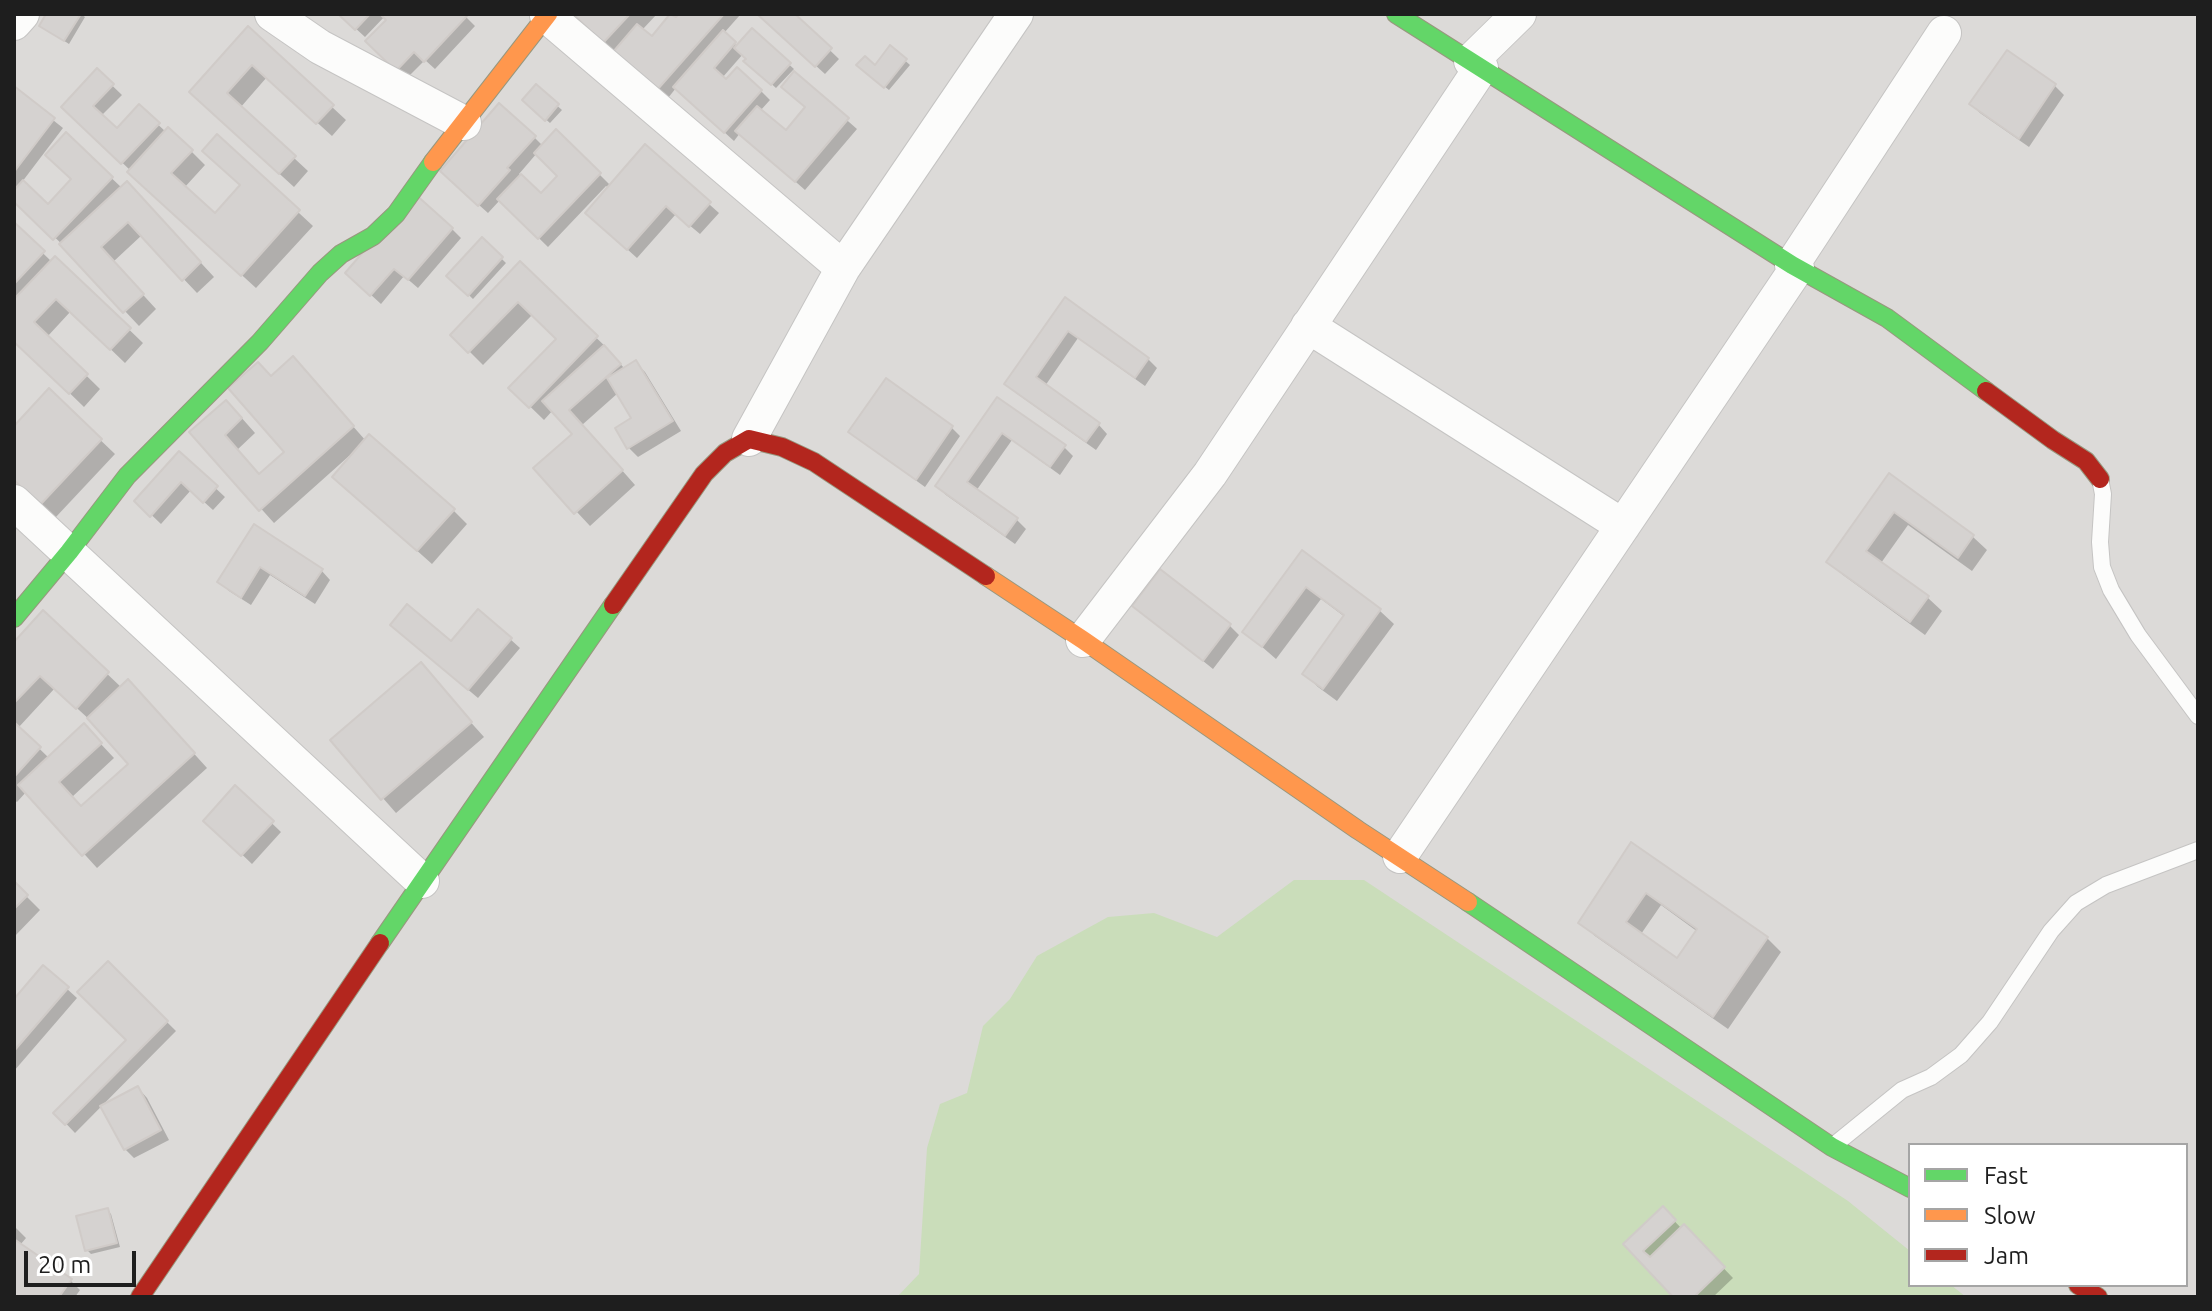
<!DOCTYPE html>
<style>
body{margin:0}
#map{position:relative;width:2212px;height:1311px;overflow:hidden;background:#edeae7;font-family:Ubuntu,sans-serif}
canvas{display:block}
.frame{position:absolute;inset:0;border:16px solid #1e1e1e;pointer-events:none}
.legend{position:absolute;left:1908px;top:1143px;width:280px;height:144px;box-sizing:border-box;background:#fff;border:2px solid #a5a5a5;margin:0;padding:10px 14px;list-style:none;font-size:24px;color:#1e1e1e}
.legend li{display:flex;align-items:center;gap:16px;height:40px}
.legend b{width:40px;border:2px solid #a5a5a5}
.scale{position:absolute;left:24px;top:1251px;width:112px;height:36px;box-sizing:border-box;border:4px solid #1e1e1e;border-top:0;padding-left:10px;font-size:24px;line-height:28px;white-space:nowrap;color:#1e1e1e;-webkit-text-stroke:6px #fff;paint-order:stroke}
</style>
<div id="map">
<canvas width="2212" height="1311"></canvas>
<div class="frame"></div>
<ul class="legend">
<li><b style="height:10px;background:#63d668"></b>Fast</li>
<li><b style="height:10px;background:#ff974d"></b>Slow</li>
<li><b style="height:10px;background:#b3261e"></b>Jam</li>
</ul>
<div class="scale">20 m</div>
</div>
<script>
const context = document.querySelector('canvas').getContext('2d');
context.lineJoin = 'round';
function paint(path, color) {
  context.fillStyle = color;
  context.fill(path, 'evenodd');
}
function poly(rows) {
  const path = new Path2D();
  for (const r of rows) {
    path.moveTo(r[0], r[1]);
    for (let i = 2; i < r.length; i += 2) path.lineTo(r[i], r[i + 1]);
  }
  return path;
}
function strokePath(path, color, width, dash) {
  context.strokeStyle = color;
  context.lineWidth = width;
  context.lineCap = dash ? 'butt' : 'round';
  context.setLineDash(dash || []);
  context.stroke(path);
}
const residential = poly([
 [14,14,2198,14,2198,1297,14,1297],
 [1910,1145,2186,1145,2186,1285,1910,1285]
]);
const forest = poly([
 [1294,880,1364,880,1848,1201,1910,1251,1910,1285,1951,1285,1966,1297,897,1297,919,1274,927,1148,940,1104,967,1093,983,1026,1010,999,1037,956,1108,917,1154,913,1217,937]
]);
const shadow = poly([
 [49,14,81,14,85,17,69,44,46,29],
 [340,14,463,14,475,26,435,69,425,60,406,79,368,41,388,20,385,16,365,37],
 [579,14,657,14,642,30,652,39,681,14,738,14,740,15,724,33,738,47,752,31,794,69,776,88,746,61,749,59,743,54,722,78,761,91,770,100,760,111,786,133,807,108,794,74,857,129,805,190,740,133,734,141,676,88,668,98,618,55,578,16],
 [759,14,792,14,839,59,825,74],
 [248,29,346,120,332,136,267,77,240,108,308,171,294,187,205,106],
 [891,48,910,65,889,90,863,69,875,68],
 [2007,52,2055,86,2064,95,2029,147,1980,113,1971,104],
 [97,71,122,95,101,116,117,131,139,107,166,132,191,151,205,165,184,188,215,216,243,186,217,137,313,226,256,288,144,186,131,171,64,107],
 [536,87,562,110,550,123,524,100],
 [14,89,63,128,22,182,48,207,73,179,66,135,122,188,141,198,214,277,197,293,142,235,113,262,156,309,139,326,64,246,14,199],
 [557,132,611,186,645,147,719,213,700,234,676,214,637,258,597,222,609,188,606,186,548,247,500,200,488,213,451,180,534,137,543,146],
 [537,153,560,176,541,195,519,174],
 [14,225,52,262,55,258,143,343,125,363,71,311,47,337,100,389,84,407,14,339],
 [452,229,461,238,418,288,404,276,381,304,357,282],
 [482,240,506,263,473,299,449,276],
 [520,264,610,351,609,352,625,369,636,363,645,372,681,431,638,457,629,448,634,419,618,393,582,425,635,485,590,526,536,468,574,434,553,410,544,420,511,388,559,339,533,314,483,365,452,334],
 [1066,300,1148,359,1157,368,1145,386,1078,338,1045,386,1098,424,1107,434,1096,450,1016,393,1007,383],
 [306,373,366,441,453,510,467,524,432,564,349,490,351,458,349,456,274,523,192,432,240,416,255,433,237,450,260,476,287,452,272,378],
 [49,391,115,454,55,518,14,478,14,429],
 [998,400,1064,447,1073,456,1060,475,1012,440,976,491,1017,520,1026,529,1015,544,946,495,937,486],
 [951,427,960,436,925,487,860,440,851,431],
 [179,454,225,497,213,510,191,490,161,524,137,501],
 [1890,476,1973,537,1987,550,1972,571,1908,525,1881,563,1928,598,1942,611,1925,635,1843,575,1829,562],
 [255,527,321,570,330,580,315,604,270,575,251,605,229,591,220,582],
 [1303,553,1380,611,1394,624,1337,701,1318,687,1304,673,1345,617,1321,599,1276,659,1245,632],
 [1135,606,1230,626,1239,635,1213,669],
 [43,613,122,688,142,696,207,768,97,868,27,791,17,802,14,800,14,645],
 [55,688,91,721,130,764,82,808,72,797,114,758,84,726,49,758,18,728],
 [402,634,451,644,510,639,520,648,478,698],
 [430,677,484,737,396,813,333,741],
 [235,788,281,832,252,864,206,820],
 [1632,845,1767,938,1781,952,1728,1029,1595,936,1581,922],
 [1661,905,1698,932,1678,961,1641,934],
 [14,884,40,910,14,937],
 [108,964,176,1031,75,1133,56,1113,128,1040],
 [44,968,77,998,14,1071,14,1002],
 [138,1088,147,1098,169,1140,134,1158,125,1149],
 [1663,1209,1682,1229,1684,1227,1733,1278,1713,1297,1676,1297,1626,1244],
 [107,1210,111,1214,120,1247,91,1254,87,1250],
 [14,1226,26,1238,20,1245,71,1281,80,1290,75,1297,14,1297]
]);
const building = poly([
 [46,14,81,14,64,41,39,26,46,14],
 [338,14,370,14,355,30,338,14],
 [380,14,466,14,467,16,424,62,414,52,396,71,365,41,386,20,380,14],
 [576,14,630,14,603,43,575,16,576,14],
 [670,14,676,17,679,14,724,14,657,90,613,52,637,24,652,36,670,14],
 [757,14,795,14,832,48,815,67,757,14],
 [248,26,334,105,316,124,252,65,227,93,296,156,279,174,189,92,248,26],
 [752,28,791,63,771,85,743,61,746,59,734,48,752,28],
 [723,30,736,42,714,68,726,79,737,67,762,90,724,133,673,87,723,30],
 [890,45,907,59,884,88,856,65,865,56,875,65,890,45],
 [2007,50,2056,84,2019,139,1969,104,2007,50],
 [97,68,114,84,93,106,117,128,139,104,160,123,121,164,61,107,97,68],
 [794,71,849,118,795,182,735,131,757,106,786,130,805,107,781,87,794,71],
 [536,84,559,104,545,121,522,100,536,84],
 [14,86,55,118,14,172,14,86],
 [499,103,536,136,507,168,510,170,478,206,440,171,499,103],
 [168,127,193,150,171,173,215,213,240,185,202,151,217,134,300,210,241,276,127,172,168,127],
 [556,129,601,173,538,239,497,199,521,174,541,193,557,176,534,153,556,129],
 [66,132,113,177,53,240,14,202,14,190,23,180,48,204,71,179,45,155,66,132],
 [645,144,711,202,689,227,666,206,627,250,585,213,645,144],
 [127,181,201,262,182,281,128,222,101,247,144,294,123,313,59,244,127,181],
 [414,193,453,228,408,280,394,269,370,296,345,273,414,193],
 [14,222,45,251,14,284,14,222],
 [482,237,503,257,468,296,446,276,482,237],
 [55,256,131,328,110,350,56,299,34,322,88,374,69,394,14,342,14,299,55,256],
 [520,261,598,336,529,408,508,388,556,339,518,302,468,353,450,335,520,261],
 [1065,297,1149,358,1135,378,1068,331,1036,377,1100,423,1086,442,1004,384,1065,297],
 [604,345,621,364,569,410,623,470,574,514,533,468,572,434,542,401,604,345],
 [293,356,354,426,259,511,189,432,226,400,242,418,225,435,259,474,284,452,228,388,258,362,271,376,293,356],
 [636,360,673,421,627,449,615,428,631,418,607,378,636,360],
 [886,378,953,426,916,480,848,432,886,378],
 [49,388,102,439,40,505,14,480,14,426,49,388],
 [997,397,1066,445,1050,467,1002,433,967,482,1018,518,1005,536,935,486,997,397],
 [369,434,455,509,417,551,332,477,369,434],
 [179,451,218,486,203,503,181,482,150,517,134,501,179,451],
 [1889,473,1974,535,1958,558,1894,512,1866,551,1929,596,1910,622,1826,562,1889,473],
 [254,524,323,569,305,596,260,567,241,598,217,582,254,524],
 [1302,550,1381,609,1323,689,1302,674,1344,615,1306,587,1262,647,1242,632,1302,550],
 [1160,569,1231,624,1203,661,1132,606,1160,569],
 [407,604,451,641,478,609,512,638,468,690,390,625,407,604],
 [43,610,109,672,76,709,40,676,14,703,14,642,43,610],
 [421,662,472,722,381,800,330,740,421,662],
 [128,679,195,753,82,856,18,785,84,723,102,743,59,782,81,806,128,764,87,718,128,679],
 [14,722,41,747,14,777,14,722],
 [235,785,274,821,241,856,203,821,235,785],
 [1631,842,1768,937,1713,1017,1578,923,1631,842],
 [1646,893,1697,929,1677,958,1626,922,1646,893],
 [14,881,28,895,14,909,14,881],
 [108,961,168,1021,65,1125,53,1113,126,1040,77,992,108,961],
 [43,965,69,987,14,1051,14,999,43,965],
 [138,1086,161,1130,124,1150,100,1106,138,1086],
 [1663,1206,1676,1220,1643,1251,1650,1257,1684,1224,1725,1267,1694,1297,1673,1297,1623,1244,1663,1206],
 [108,1208,117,1243,85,1251,76,1216,108,1208],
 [14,1239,72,1279,59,1297,14,1297,14,1239]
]);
const lane = poly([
 [2100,479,2103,494,2100,542,2102,567,2111,590,2138,635,2198,716],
 [1833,1146,1902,1090,1931,1077,1961,1055,1990,1022,2051,931,2076,903,2106,885,2198,850]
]);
const street = poly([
 [272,14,320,47,464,123],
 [547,16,843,268],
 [14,23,22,14],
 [1471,61,1519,14],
 [1792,265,1944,33],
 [1308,326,1623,526],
 [749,439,843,268,1016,14],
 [14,502,422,881],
 [1083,640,1210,474,1481,68],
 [1400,856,1797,268]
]);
const fast = poly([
 [1396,14,1792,265,1887,318,1986,391],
 [14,618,69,552,127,476,260,342,320,273,341,254,373,236,396,214,433,162],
 [1468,902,1832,1147,1910,1188],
 [380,943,613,605]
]);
const slow = poly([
 [433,162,548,14],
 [986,576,1083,640,1358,830,1468,902]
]);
const jam = poly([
 [1986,391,2053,440,2086,461,2100,479],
 [613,605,704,474,725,453,749,439,782,447,814,462,986,576],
 [2078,1285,2098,1297],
 [140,1297,380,943]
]);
paint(residential, '#dcdad8');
paint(forest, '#caddba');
paint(shadow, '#0003');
paint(building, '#d5d2d0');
strokePath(building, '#d0cbc8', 2);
strokePath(lane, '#c5c4c3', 18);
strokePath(street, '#c5c4c3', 36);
strokePath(fast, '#98977e', 20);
strokePath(slow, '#98977e', 20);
strokePath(jam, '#98977e', 20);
strokePath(lane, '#fcfcfb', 16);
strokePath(street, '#fcfcfb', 34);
strokePath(fast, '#63d668', 18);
strokePath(slow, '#ff974d', 18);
strokePath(jam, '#b3261e', 18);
</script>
